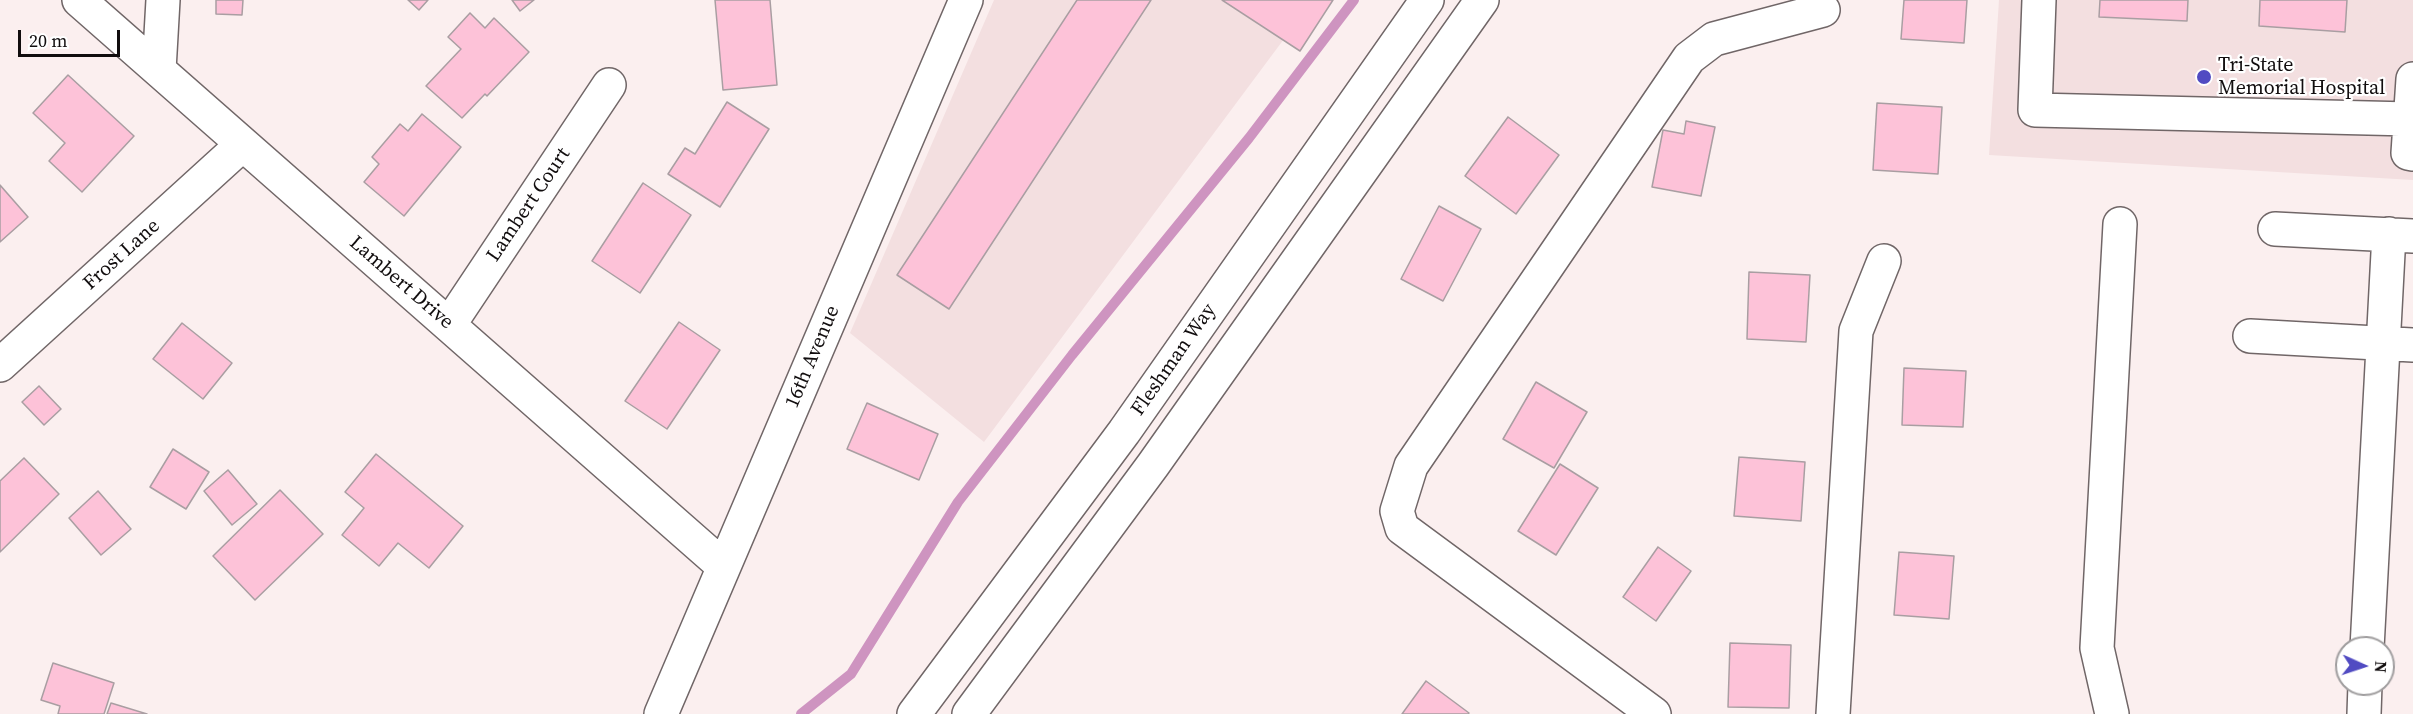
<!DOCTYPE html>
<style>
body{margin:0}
#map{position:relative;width:2413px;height:714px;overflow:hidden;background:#fbefef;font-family:"Source Serif 4",serif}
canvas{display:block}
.north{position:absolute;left:2335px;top:636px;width:60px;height:60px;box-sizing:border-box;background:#fff;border:2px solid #a09e9f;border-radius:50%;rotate:93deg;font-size:16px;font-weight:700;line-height:24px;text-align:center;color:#110d0e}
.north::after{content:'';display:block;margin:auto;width:21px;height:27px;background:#514bc2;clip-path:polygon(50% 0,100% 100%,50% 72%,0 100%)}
.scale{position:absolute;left:18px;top:30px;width:102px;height:27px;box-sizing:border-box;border:3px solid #110d0e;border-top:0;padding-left:8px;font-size:18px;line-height:21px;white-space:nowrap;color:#110d0e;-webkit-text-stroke:4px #fff;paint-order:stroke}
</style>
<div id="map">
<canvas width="2413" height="714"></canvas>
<div class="north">N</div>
<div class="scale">20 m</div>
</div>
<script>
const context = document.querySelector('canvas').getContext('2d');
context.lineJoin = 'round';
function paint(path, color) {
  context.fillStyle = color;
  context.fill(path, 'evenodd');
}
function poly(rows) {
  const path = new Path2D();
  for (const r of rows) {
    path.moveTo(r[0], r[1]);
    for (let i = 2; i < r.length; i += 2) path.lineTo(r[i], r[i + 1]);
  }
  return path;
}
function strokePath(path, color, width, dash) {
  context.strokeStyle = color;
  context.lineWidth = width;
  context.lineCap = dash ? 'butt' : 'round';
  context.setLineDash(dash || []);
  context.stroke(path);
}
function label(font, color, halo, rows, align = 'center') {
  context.font = font + ' "Source Serif 4",serif';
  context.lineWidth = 4.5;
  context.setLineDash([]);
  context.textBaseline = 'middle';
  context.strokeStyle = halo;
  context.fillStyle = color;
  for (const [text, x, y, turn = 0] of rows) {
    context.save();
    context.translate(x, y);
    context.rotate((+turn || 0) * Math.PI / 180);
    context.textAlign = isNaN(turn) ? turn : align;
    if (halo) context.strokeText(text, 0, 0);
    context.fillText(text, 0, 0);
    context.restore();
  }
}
const built = poly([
 [994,0,1313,0,984,442,850,333],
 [1999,0,2413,0,2413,180,1989,155]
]);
const stream = poly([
 [801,714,851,674,958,502,1072,355,1249,138,1354,0]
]);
const building = poly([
 [216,0,243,0,242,15,216,14,216,0],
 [408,0,428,0,419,10,408,0],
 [512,0,534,0,520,11,512,0],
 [715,0,770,0,777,85,723,90,715,0],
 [1077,0,1151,0,949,309,897,275,1077,0],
 [1222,0,1333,0,1300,51,1222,0],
 [1904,0,1967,0,1964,43,1901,39,1904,0],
 [2100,0,2188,0,2187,21,2099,17,2100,0],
 [2260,0,2347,0,2345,32,2259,26,2260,0],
 [470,13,485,28,494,18,529,52,487,96,485,94,462,118,426,86,461,49,448,37,470,13],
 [68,75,134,136,82,192,49,161,65,143,33,113,68,75],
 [727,102,769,129,720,207,668,174,685,148,695,154,727,102],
 [1877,103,1942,107,1938,174,1873,170,1877,103],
 [422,114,461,147,404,216,364,182,379,164,372,157,400,124,408,131,422,114],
 [1508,117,1559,155,1516,214,1465,176,1508,117],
 [1686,121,1715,127,1701,196,1652,187,1663,130,1684,134,1686,121],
 [643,183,691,215,640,293,592,261,643,183],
 [0,185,28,217,0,242,0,185],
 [1439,206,1481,229,1443,301,1401,279,1439,206],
 [1749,272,1810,275,1806,342,1747,339,1749,272],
 [679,322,720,350,667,429,625,401,679,322],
 [182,323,232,363,203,399,153,359,182,323],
 [1904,368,1966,371,1963,427,1902,425,1904,368],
 [1536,382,1587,412,1554,468,1503,439,1536,382],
 [39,386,61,409,44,425,22,402,39,386],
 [867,403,938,434,919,480,847,449,867,403],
 [173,449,209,472,186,509,150,487,173,449],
 [376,454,463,526,429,568,398,543,379,566,342,535,364,508,345,492,376,454],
 [1739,457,1805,462,1801,521,1734,516,1739,457],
 [24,458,59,494,0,552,0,481,24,458],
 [1560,464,1598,488,1556,555,1518,531,1560,464],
 [228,470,257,504,232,525,204,491,228,470],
 [280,490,323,534,255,600,213,556,280,490],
 [98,491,131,529,101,555,69,518,98,491],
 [1658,547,1691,571,1656,621,1623,597,1658,547],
 [1899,552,1954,556,1949,619,1894,615,1899,552],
 [1730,643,1791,645,1789,708,1728,707,1730,643],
 [53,663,114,683,104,714,58,714,60,706,41,700,53,663],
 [1426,681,1469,713,1468,714,1402,714,1426,681],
 [111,703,147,714,107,714,111,703]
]);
const minor = poly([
 [79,0,723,566],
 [2039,0,2035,110,2410,119],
 [159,70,163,0],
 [2413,79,2408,153,2413,154],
 [2275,229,2413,236],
 [449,325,609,85],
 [2250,336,2413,345],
 [0,365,243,144],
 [2367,648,2389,234],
 [661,714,966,0],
 [1654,714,1402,528,1397,511,1411,466,1689,58,1714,39,1823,10],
 [1833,714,1856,331,1884,261],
 [2112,714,2097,648,2120,224],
 [2364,714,2365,684]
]);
const major = poly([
 [914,714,1124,432,1427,0],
 [969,714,1153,465,1482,0]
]);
const markers = [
 [2204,77,8,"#514bc2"]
];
const poiNames = [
 ["Tri-State",2218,66],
 ["Memorial Hospital",2218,89]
];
const streetNames = [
 ["Lambert Court",529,205,-56],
 ["Frost Lane",122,255,-42],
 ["Lambert Drive",401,283,41],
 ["16th Avenue",813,357,-67],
 ["Fleshman Way",1174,360,-55]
];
paint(built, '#f3dfe0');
strokePath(stream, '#ce94c0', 10);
paint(building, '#fdc2d8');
strokePath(building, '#a99ea2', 1.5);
strokePath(minor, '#706667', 36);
strokePath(major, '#706667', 36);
strokePath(minor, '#fff', 33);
strokePath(major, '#fff', 33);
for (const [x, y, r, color] of markers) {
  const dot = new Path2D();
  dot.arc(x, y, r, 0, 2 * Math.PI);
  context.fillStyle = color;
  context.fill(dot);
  strokePath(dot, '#fff', 2);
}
label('20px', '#110d0e', '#fff', poiNames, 'left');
label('20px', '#110d0e', '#fff', streetNames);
</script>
